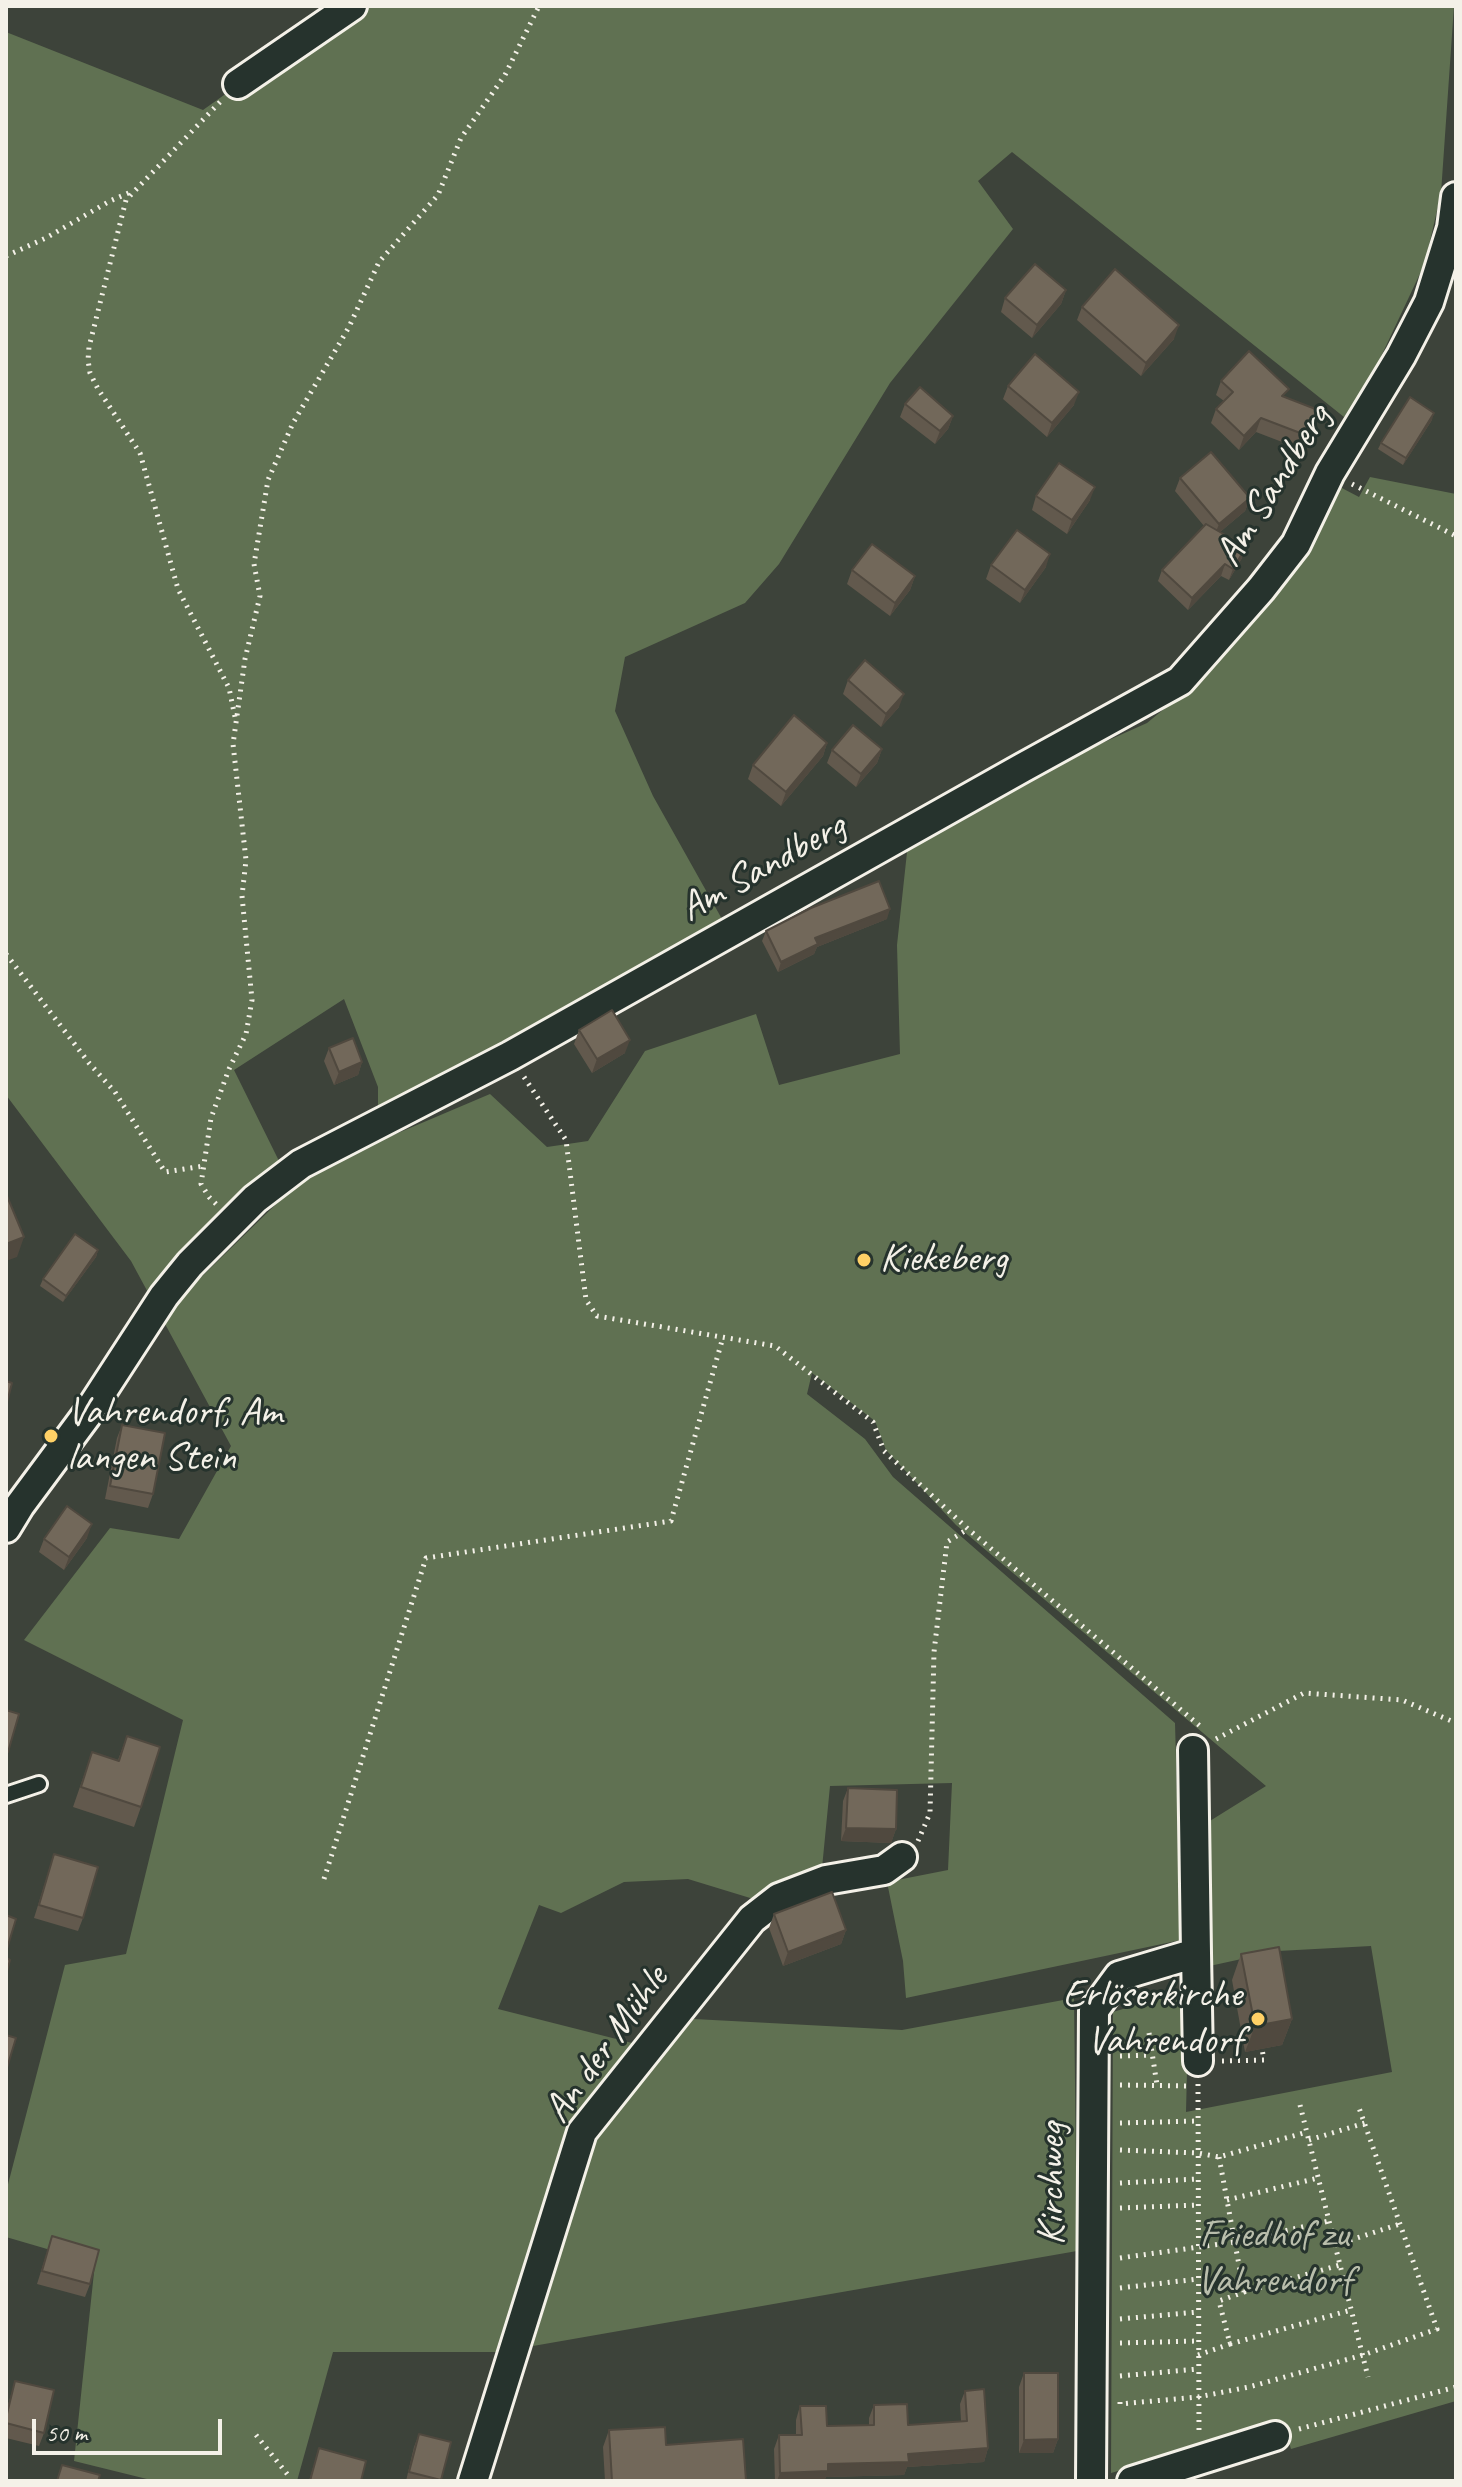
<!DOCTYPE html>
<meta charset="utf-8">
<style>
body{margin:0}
#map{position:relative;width:1462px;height:2487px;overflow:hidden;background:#3d433a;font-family:Caveat,sans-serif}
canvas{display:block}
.frame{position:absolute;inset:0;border:8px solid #f4f1e8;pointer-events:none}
.scale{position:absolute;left:32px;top:2419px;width:190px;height:36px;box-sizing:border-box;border:4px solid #f4f1e8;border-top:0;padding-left:10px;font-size:24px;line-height:28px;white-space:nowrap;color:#f4f1e8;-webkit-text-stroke:6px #26332d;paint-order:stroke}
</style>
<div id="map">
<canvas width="1462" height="2487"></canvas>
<div class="frame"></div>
<div class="scale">50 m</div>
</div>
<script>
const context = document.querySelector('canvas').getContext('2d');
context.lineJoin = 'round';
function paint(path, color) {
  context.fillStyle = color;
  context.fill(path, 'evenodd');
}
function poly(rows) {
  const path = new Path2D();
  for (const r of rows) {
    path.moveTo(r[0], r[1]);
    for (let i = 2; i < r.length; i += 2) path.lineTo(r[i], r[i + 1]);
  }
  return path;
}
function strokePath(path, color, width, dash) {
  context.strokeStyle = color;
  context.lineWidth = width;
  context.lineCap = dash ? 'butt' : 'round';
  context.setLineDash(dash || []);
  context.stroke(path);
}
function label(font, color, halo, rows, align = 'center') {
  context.font = font + ' Caveat,sans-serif';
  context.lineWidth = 6;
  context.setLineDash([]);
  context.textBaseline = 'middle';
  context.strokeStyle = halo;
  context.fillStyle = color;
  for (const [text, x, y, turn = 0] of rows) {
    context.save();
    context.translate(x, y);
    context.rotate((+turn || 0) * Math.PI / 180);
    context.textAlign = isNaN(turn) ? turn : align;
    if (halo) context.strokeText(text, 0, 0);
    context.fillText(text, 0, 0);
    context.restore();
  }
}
const green = poly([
 [349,6,1454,6,1441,193,1425,263,1369,382,1344,417,1012,152,978,181,1013,229,890,383,779,564,745,603,625,657,615,711,653,796,727,928,378,1117,378,1087,344,999,234,1070,279,1161,171,1270,186,1292,311,1170,490,1094,547,1147,588,1141,645,1051,756,1014,779,1085,900,1054,897,945,908,843,966,804,1147,723,1187,690,1289,577,1338,486,1359,497,1370,477,1456,494,1456,2401,1291,2449,1283,2424,1111,2473,1113,2012,1189,1989,1186,2112,1392,2072,1371,1946,1278,1951,1205,1967,1197,1829,1266,1786,956,1525,886,1450,875,1421,812,1373,807,1394,865,1439,893,1477,1175,1723,1181,1940,906,1998,903,1961,887,1882,948,1870,952,1783,830,1786,822,1868,760,1901,688,1879,624,1882,561,1913,539,1905,498,2009,640,2045,571,2126,497,2352,333,2352,297,2481,155,2481,74,2461,95,2263,6,2237,6,2192,65,1965,126,1954,183,1720,24,1640,110,1528,179,1539,231,1446,131,1261,6,1095,6,32,203,110],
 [1074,1998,1077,2251,533,2346,596,2135,694,2019,902,2030]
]);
const path = poly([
 [220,102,126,200,89,347,88,360,90,373,98,389,140,453,178,589,229,688,235,717],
 [6,256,46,238,110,201,133,191],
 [1352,484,1456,536],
 [6,954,89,1063,115,1092,165,1172,204,1166],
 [524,1077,566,1140,586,1300,597,1316,775,1346,873,1422,884,1451,968,1529,1200,1726],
 [216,1204,209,1197,201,1184,211,1118,229,1069,246,1034,252,1000,242,896,246,860,233,744,245,659,260,596,254,564,268,480,293,423,349,327,379,262,438,195,461,138,505,75,539,6],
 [1216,1739,1304,1693,1402,1700,1456,1723],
 [918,1841,930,1813,934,1652,947,1542,968,1529],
 [324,1879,426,1558,671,1521,723,1337],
 [1149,2033,1157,2085],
 [1120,2056,1152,2055],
 [1222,2061,1264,2060,1262,2049],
 [1198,2084,1199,2433],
 [1120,2085,1191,2086],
 [1300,2105,1368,2377],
 [1120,2123,1198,2121],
 [1309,2140,1365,2123],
 [1120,2150,1198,2153,1219,2157,1307,2132],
 [1120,2183,1198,2179],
 [1227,2200,1318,2178],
 [1120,2208,1198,2205],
 [1335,2245,1400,2224],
 [1120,2258,1235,2242,1329,2221],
 [1120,2288,1198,2279],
 [1244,2292,1340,2265],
 [1120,2319,1198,2312],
 [1120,2343,1198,2341],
 [1230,2344,1351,2310],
 [1198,2355,1230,2344,1219,2301,1244,2292,1219,2157],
 [1120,2376,1198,2369],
 [1120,2402,1120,2404,1198,2397,1249,2387,1363,2355,1437,2329,1358,2105],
 [1299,2429,1456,2387],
 [256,2435,288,2475,287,2481]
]);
const service = poly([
 [6,1795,39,1784]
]);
const minor = poly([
 [238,84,352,6],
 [6,1528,20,1505,86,1416,164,1296,190,1264,255,1199,301,1164,510,1056,1022,768,1180,681,1261,589,1296,544,1330,473,1401,356,1429,302,1452,228,1456,197],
 [1196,1953,1198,2061],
 [473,2481,582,2132,752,1919,779,1898,826,1880,884,1870,902,1857],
 [1091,2481,1094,2010,1119,1976,1196,1953,1193,1750],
 [1132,2481,1275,2436]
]);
const wall = poly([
 [1066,290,1061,304,1032,338,1001,312,1005,298],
 [1082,307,1174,339,1141,376,1077,320],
 [1221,381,1318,410,1303,450,1256,432,1239,450,1211,423,1216,409,1224,401,1216,395],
 [1008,386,1074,405,1047,437,1003,399],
 [905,404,953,416,948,429,935,444,900,417],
 [1432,420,1403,465,1378,449,1381,443],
 [1180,478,1250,498,1245,511,1220,532,1242,558,1229,580,1221,576,1188,610,1158,581,1162,570,1204,526,1175,491],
 [1036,496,1090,500,1067,534,1032,510],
 [991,565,1046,567,1020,603,986,579],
 [852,570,915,576,910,590,890,616,847,584],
 [848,680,899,707,881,727,843,694],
 [827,743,823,756,781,806,748,779,753,765],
 [882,749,877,763,856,787,827,763,832,750],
 [887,919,817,947,814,954,778,972,762,941,766,931],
 [579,1030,625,1053,592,1073,574,1044],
 [329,1048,362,1062,358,1075,334,1085,324,1061],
 [98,1250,96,1257,63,1302,40,1286,43,1279],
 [122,1425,153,1494,148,1508,105,1499,117,1438],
 [87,1538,64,1570,39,1552,44,1539],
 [127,1736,141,1807,134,1827,73,1807,92,1752,118,1760],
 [848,1788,896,1829,891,1843,841,1841,843,1801],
 [54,1854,83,1918,78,1931,34,1918],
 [774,1914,846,1930,841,1944,783,1966,769,1928],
 [1241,1954,1292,2019,1282,2045,1245,2052,1232,1980],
 [52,2236,90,2284,85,2297,37,2284],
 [1024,2373,1058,2439,1053,2453,1019,2453,1019,2387],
 [15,2381,44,2433,39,2446,6,2438,6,2412],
 [965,2391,988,2448,984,2462,907,2467,904,2475,826,2477,824,2481,775,2481,774,2449,779,2435,796,2435,796,2420,800,2406,827,2426,869,2425,869,2418,874,2405,908,2425,961,2421,960,2404],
 [609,2430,666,2445,746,2481,605,2481,603,2447],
 [419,2434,451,2442,441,2481,406,2481,414,2447],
 [319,2448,361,2481,309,2481]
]);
const shadedWall = poly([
 [1066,290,1061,304,1032,338,1037,325],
 [1179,325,1174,339,1141,376,1146,363],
 [1079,392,1074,405,1047,437,1052,423],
 [1434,413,1432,420,1403,465,1406,458],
 [953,416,948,429,935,444,940,431],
 [1261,418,1256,432,1239,450,1244,436],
 [1095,487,1090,500,1067,534,1072,520],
 [1250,498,1245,511,1214,537,1219,524],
 [1246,547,1242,558,1229,580,1233,569],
 [1050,554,1046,567,1020,603,1025,590],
 [1225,564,1221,576,1188,610,1192,598],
 [915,576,910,590,890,616,895,603],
 [904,694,899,707,881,727,886,714],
 [827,743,823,756,781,806,786,792],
 [882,749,877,763,856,787,861,774],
 [890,909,887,919,817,947,814,954,778,972,781,962,815,938],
 [630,1040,625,1053,592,1073,597,1059],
 [362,1062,358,1075,334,1085,339,1072],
 [24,1237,17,1257,6,1261,6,1244],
 [98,1250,96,1257,63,1302,66,1296],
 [92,1524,87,1538,64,1570,69,1557],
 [846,1828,896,1829,891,1843,841,1841],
 [846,1930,841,1944,783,1966,788,1952],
 [1292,2019,1282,2045,1245,2052,1255,2026],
 [1058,2439,1053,2453,1019,2453,1024,2440],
 [988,2448,984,2462,907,2467,904,2475,826,2477,824,2481,777,2481,780,2473,828,2464,908,2454]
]);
const building = poly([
 [1035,264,1066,290,1037,325,1005,298,1035,264],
 [1115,269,1179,325,1146,363,1082,307,1115,269],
 [1249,351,1289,389,1282,396,1318,410,1308,436,1261,418,1244,436,1216,409,1233,392,1221,381,1249,351],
 [1035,354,1079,392,1052,423,1008,386,1035,354],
 [920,387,953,416,940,431,905,404,920,387],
 [1410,397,1434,413,1406,458,1381,443,1410,397],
 [1211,452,1250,498,1219,524,1180,478,1211,452],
 [1059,463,1095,487,1072,520,1036,496,1059,463],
 [1206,524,1246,547,1233,569,1225,564,1192,598,1162,570,1206,524],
 [1017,530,1050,554,1025,590,991,565,1017,530],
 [872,544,915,576,895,603,852,570,872,544],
 [865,660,904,694,886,714,848,680,865,660],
 [794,715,827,743,786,792,753,765,794,715],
 [853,725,882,749,861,774,832,750,853,725],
 [879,881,890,909,815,938,818,944,781,962,766,931,811,908,879,881],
 [612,1010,630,1040,597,1059,579,1030,612,1010],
 [353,1038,362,1062,339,1072,329,1048,353,1038],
 [6,1196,7,1196,24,1237,6,1244,6,1196],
 [75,1234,98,1250,66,1296,43,1279,75,1234],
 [6,1381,12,1383,6,1406,6,1381],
 [122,1425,165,1433,153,1494,110,1486,122,1425],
 [67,1506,92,1524,69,1557,44,1539,67,1506],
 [6,1710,19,1714,8,1752,6,1751,6,1710],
 [127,1736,160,1747,141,1807,81,1787,92,1752,119,1761,127,1736],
 [848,1788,897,1790,896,1829,846,1828,848,1788],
 [54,1854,98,1867,83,1918,39,1905,54,1854],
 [832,1892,846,1930,788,1952,774,1914,832,1892],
 [6,1915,16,1919,6,1952,6,1915],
 [1279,1947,1292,2019,1255,2026,1241,1954,1279,1947],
 [6,1958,10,1960,6,1975,6,1958],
 [6,2035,16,2038,6,2071,6,2035],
 [52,2236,99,2250,90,2284,42,2271,52,2236],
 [1024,2373,1058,2373,1058,2439,1024,2440,1024,2373],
 [15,2381,54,2390,44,2433,6,2423,6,2418,15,2381],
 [984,2389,988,2448,908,2454,909,2462,828,2464,828,2471,780,2473,779,2435,802,2435,800,2406,826,2406,827,2426,874,2425,874,2405,907,2404,908,2425,967,2421,965,2391,984,2389],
 [665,2427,666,2445,743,2439,746,2481,612,2481,609,2430,665,2427],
 [419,2434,451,2442,441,2480,409,2472,419,2434],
 [319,2448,366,2461,361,2481,310,2481,319,2448],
 [62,2465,100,2475,98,2481,57,2481,62,2465]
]);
const markers = [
 [864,1260,8,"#ffd166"],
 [51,1436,8,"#ffd166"],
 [1258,2019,8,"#ffd166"]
];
const streetNames = [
 ["Am Sandberg",1274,486,-58],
 ["Am Sandberg",763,868,-29],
 ["An der Mühle",607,2045,-54],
 ["Kirchweg",1053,2184,-90]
];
const poiNames = [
 ["Kiekeberg",880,1260],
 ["Vahrendorf, Am",67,1413],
 ["langen Stein",67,1459],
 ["Erlöserkirche",1242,1996,"right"],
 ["Vahrendorf",1242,2042,"right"]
];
const parkNames = [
 ["Friedhof zu",1274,2236],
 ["Vahrendorf",1274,2282]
];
paint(green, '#607152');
strokePath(service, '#f4f1e8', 20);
strokePath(minor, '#f4f1e8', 34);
strokePath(path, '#f4f1e8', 5, [2, 6]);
strokePath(service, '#26332d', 14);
strokePath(minor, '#26332d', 28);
paint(wall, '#62594d');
paint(shadedWall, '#50493f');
paint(building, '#72685a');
strokePath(building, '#50493f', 2);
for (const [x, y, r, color] of markers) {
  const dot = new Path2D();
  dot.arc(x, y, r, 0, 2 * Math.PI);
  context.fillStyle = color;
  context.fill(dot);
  strokePath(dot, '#26332d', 3);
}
label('40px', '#f4f1e8', '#26332d', streetNames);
label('40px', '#f4f1e8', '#26332d', poiNames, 'left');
label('40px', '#b9beac', '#26332d', parkNames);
</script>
